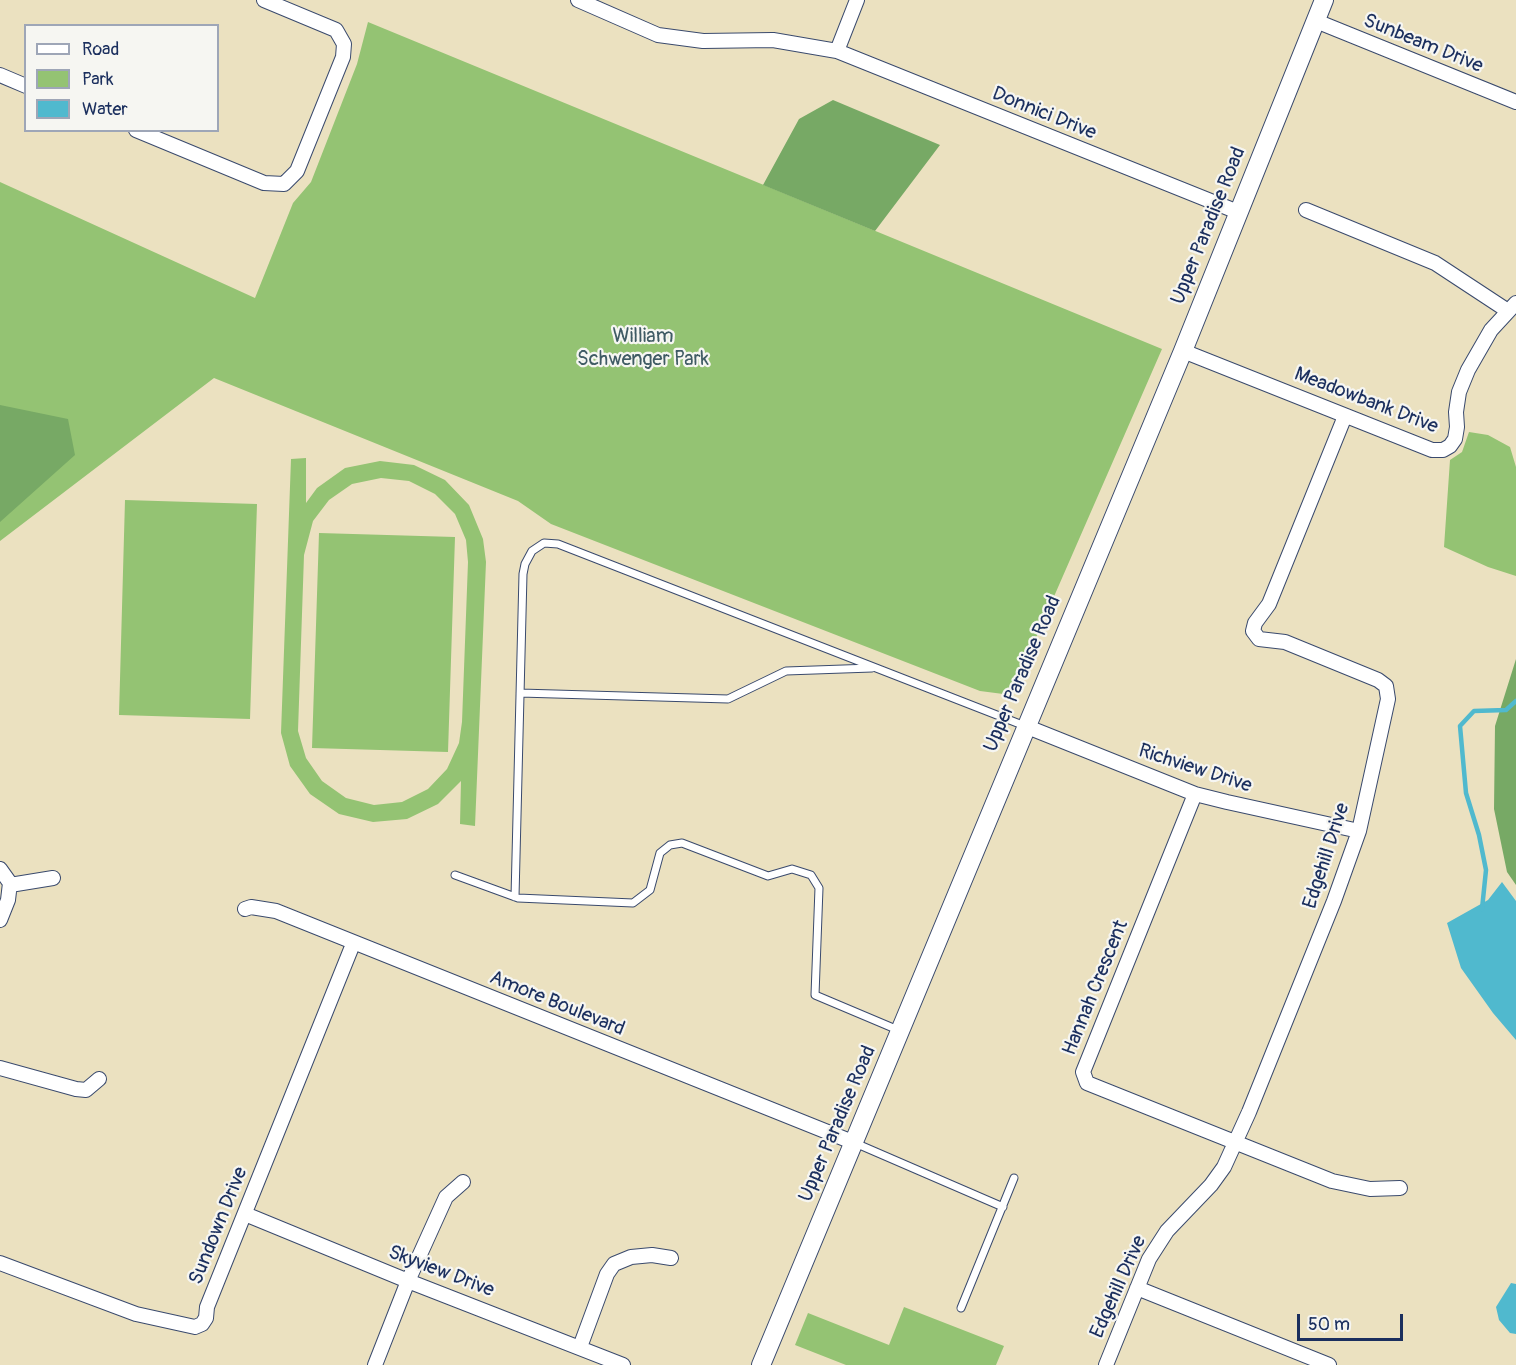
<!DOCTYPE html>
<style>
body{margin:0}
#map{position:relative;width:1516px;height:1365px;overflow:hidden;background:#ebe1c0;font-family:Pangolin,sans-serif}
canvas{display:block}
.legend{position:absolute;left:24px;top:24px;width:195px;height:108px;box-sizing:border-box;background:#f6f6f2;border:2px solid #9ea6b7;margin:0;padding:8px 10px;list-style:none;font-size:18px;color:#1b2f5e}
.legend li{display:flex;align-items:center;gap:12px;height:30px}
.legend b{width:30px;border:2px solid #9ea6b7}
.scale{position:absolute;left:1297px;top:1314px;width:106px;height:27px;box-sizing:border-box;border:3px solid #1b2f5e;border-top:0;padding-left:8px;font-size:18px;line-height:21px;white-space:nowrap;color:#1b2f5e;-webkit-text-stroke:4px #f6f6f2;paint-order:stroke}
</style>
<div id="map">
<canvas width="1516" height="1365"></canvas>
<ul class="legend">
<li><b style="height:8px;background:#fff"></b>Road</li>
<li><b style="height:16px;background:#94c373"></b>Park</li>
<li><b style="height:16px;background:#50b9ce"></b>Water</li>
</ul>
<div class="scale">50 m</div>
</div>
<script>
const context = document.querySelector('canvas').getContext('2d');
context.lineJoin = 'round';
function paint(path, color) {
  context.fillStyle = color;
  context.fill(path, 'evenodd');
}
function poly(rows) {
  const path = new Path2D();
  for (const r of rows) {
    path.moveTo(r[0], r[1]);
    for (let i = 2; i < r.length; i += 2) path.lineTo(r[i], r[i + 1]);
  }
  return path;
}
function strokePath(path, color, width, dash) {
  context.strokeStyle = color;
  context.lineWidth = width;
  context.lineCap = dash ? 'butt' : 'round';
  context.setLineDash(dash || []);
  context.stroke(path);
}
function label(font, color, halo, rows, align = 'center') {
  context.font = font + ' Pangolin,sans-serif';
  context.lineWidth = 4.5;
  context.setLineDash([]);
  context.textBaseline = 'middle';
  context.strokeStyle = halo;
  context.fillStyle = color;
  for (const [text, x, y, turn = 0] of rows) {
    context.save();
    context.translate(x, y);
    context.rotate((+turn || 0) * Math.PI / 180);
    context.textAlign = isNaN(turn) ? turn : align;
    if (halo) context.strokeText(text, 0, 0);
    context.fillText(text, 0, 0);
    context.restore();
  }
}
const green = poly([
 [368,22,1162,349,1011,695,980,691,551,524,518,501,214,378,0,541,0,182,255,298,293,203,311,182,357,64],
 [1469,432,1488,435,1510,447,1516,467,1516,576,1488,567,1444,547,1450,460,1462,452],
 [306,458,306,503,317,488,345,468,380,461,414,465,445,480,469,505,483,539,486,562,475,826,460,824,461,781,438,804,407,819,373,822,339,814,310,794,290,766,281,733,291,459],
 [381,478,409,481,435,494,455,514,466,540,468,562,462,722,459,743,447,769,428,789,402,802,374,805,346,798,322,781,306,758,298,731,304,555,313,521,329,500,352,484],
 [125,500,257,504,250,719,119,715],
 [319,533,455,537,448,752,312,748],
 [904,1307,1004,1346,996,1365,846,1365,795,1345,808,1313,889,1345]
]);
const forest = poly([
 [833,100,940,145,875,231,763,185,799,119],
 [0,405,68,419,75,455,0,522],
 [1516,659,1516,885,1507,872,1494,809,1495,726]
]);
const water = poly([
 [1502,882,1516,901,1516,1040,1493,1013,1461,968,1447,923,1488,900],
 [1511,1283,1516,1284,1516,1334,1510,1333,1499,1320,1496,1307]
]);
const stream = poly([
 [1482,909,1486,870,1479,835,1466,793,1460,726,1474,711,1506,710,1516,701]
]);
const service = poly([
 [520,693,728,699,786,671,872,668],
 [455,875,518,898,633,903,650,890,660,853,670,845,682,843,768,876,792,869,811,875,819,888,815,995,898,1030],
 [515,897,523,574,525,564,532,551,544,543,558,544,1025,726],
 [855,1143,1003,1207],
 [961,1308,1014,1178]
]);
const minor = poly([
 [578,0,658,35,703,41,773,40,837,51,1238,212],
 [1316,21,1516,102],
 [837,51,857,0],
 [0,75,26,86],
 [136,130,264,183,284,184,297,171,343,57,344,44,336,30,264,0],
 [1306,210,1435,263,1508,311],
 [1183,351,1432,450,1443,450,1450,446,1455,439,1457,427,1456,412,1459,392,1468,370,1491,330,1516,303],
 [1025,726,1195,794,1227,802,1359,831],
 [1195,794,1083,1072,1087,1083,1332,1181,1370,1189,1400,1188],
 [0,869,10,883,8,900,0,920],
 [10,885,53,878],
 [245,909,251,907,276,911,855,1143],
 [0,1068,76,1089,86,1090,99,1079],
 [245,1214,408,1281,623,1365],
 [0,1263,136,1314,195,1327,202,1324,206,1318,207,1307,353,944],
 [1137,1288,1329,1365],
 [580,1347,607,1274,614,1264,631,1257,652,1255,671,1258],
 [375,1365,408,1281,446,1197,463,1182],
 [1106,1365,1149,1259,1167,1231,1211,1185,1224,1167,1249,1112,1334,901,1359,831,1388,699,1386,686,1378,680,1285,642,1259,639,1253,631,1255,623,1269,604,1345,416]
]);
const secondary = poly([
 [761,1365,1183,351,1324,0]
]);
const streetNames = [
 ["Sunbeam Drive",1423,44,22],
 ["Donnici Drive",1044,114,22],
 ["Upper Paradise Road",1209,226,-68],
 ["Meadowbank Drive",1366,401,21],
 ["Upper Paradise Road",1023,674,-67],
 ["Richview Drive",1195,769,18],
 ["Edgehill Drive",1327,856,-72],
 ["Hannah Crescent",1096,988,-68],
 ["Amore Boulevard",557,1004,22],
 ["Upper Paradise Road",838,1124,-67],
 ["Sundown Drive",219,1226,-68],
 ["Skyview Drive",441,1272,21],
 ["Edgehill Drive",1119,1287,-66]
];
const parkNames = [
 ["William",643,337],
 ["Schwenger Park",643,360]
];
paint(green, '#94c373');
paint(forest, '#77a965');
paint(water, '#50b9ce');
strokePath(stream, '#50b9ce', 4.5);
strokePath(service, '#3a4a6d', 9);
strokePath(minor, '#3a4a6d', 16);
strokePath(secondary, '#3a4a6d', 20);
strokePath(service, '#fff', 7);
strokePath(minor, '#fff', 14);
strokePath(secondary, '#fff', 18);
label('20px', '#1b2f5e', '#f6f6f2', streetNames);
label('20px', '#3f5b64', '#f6f6f2', parkNames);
</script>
